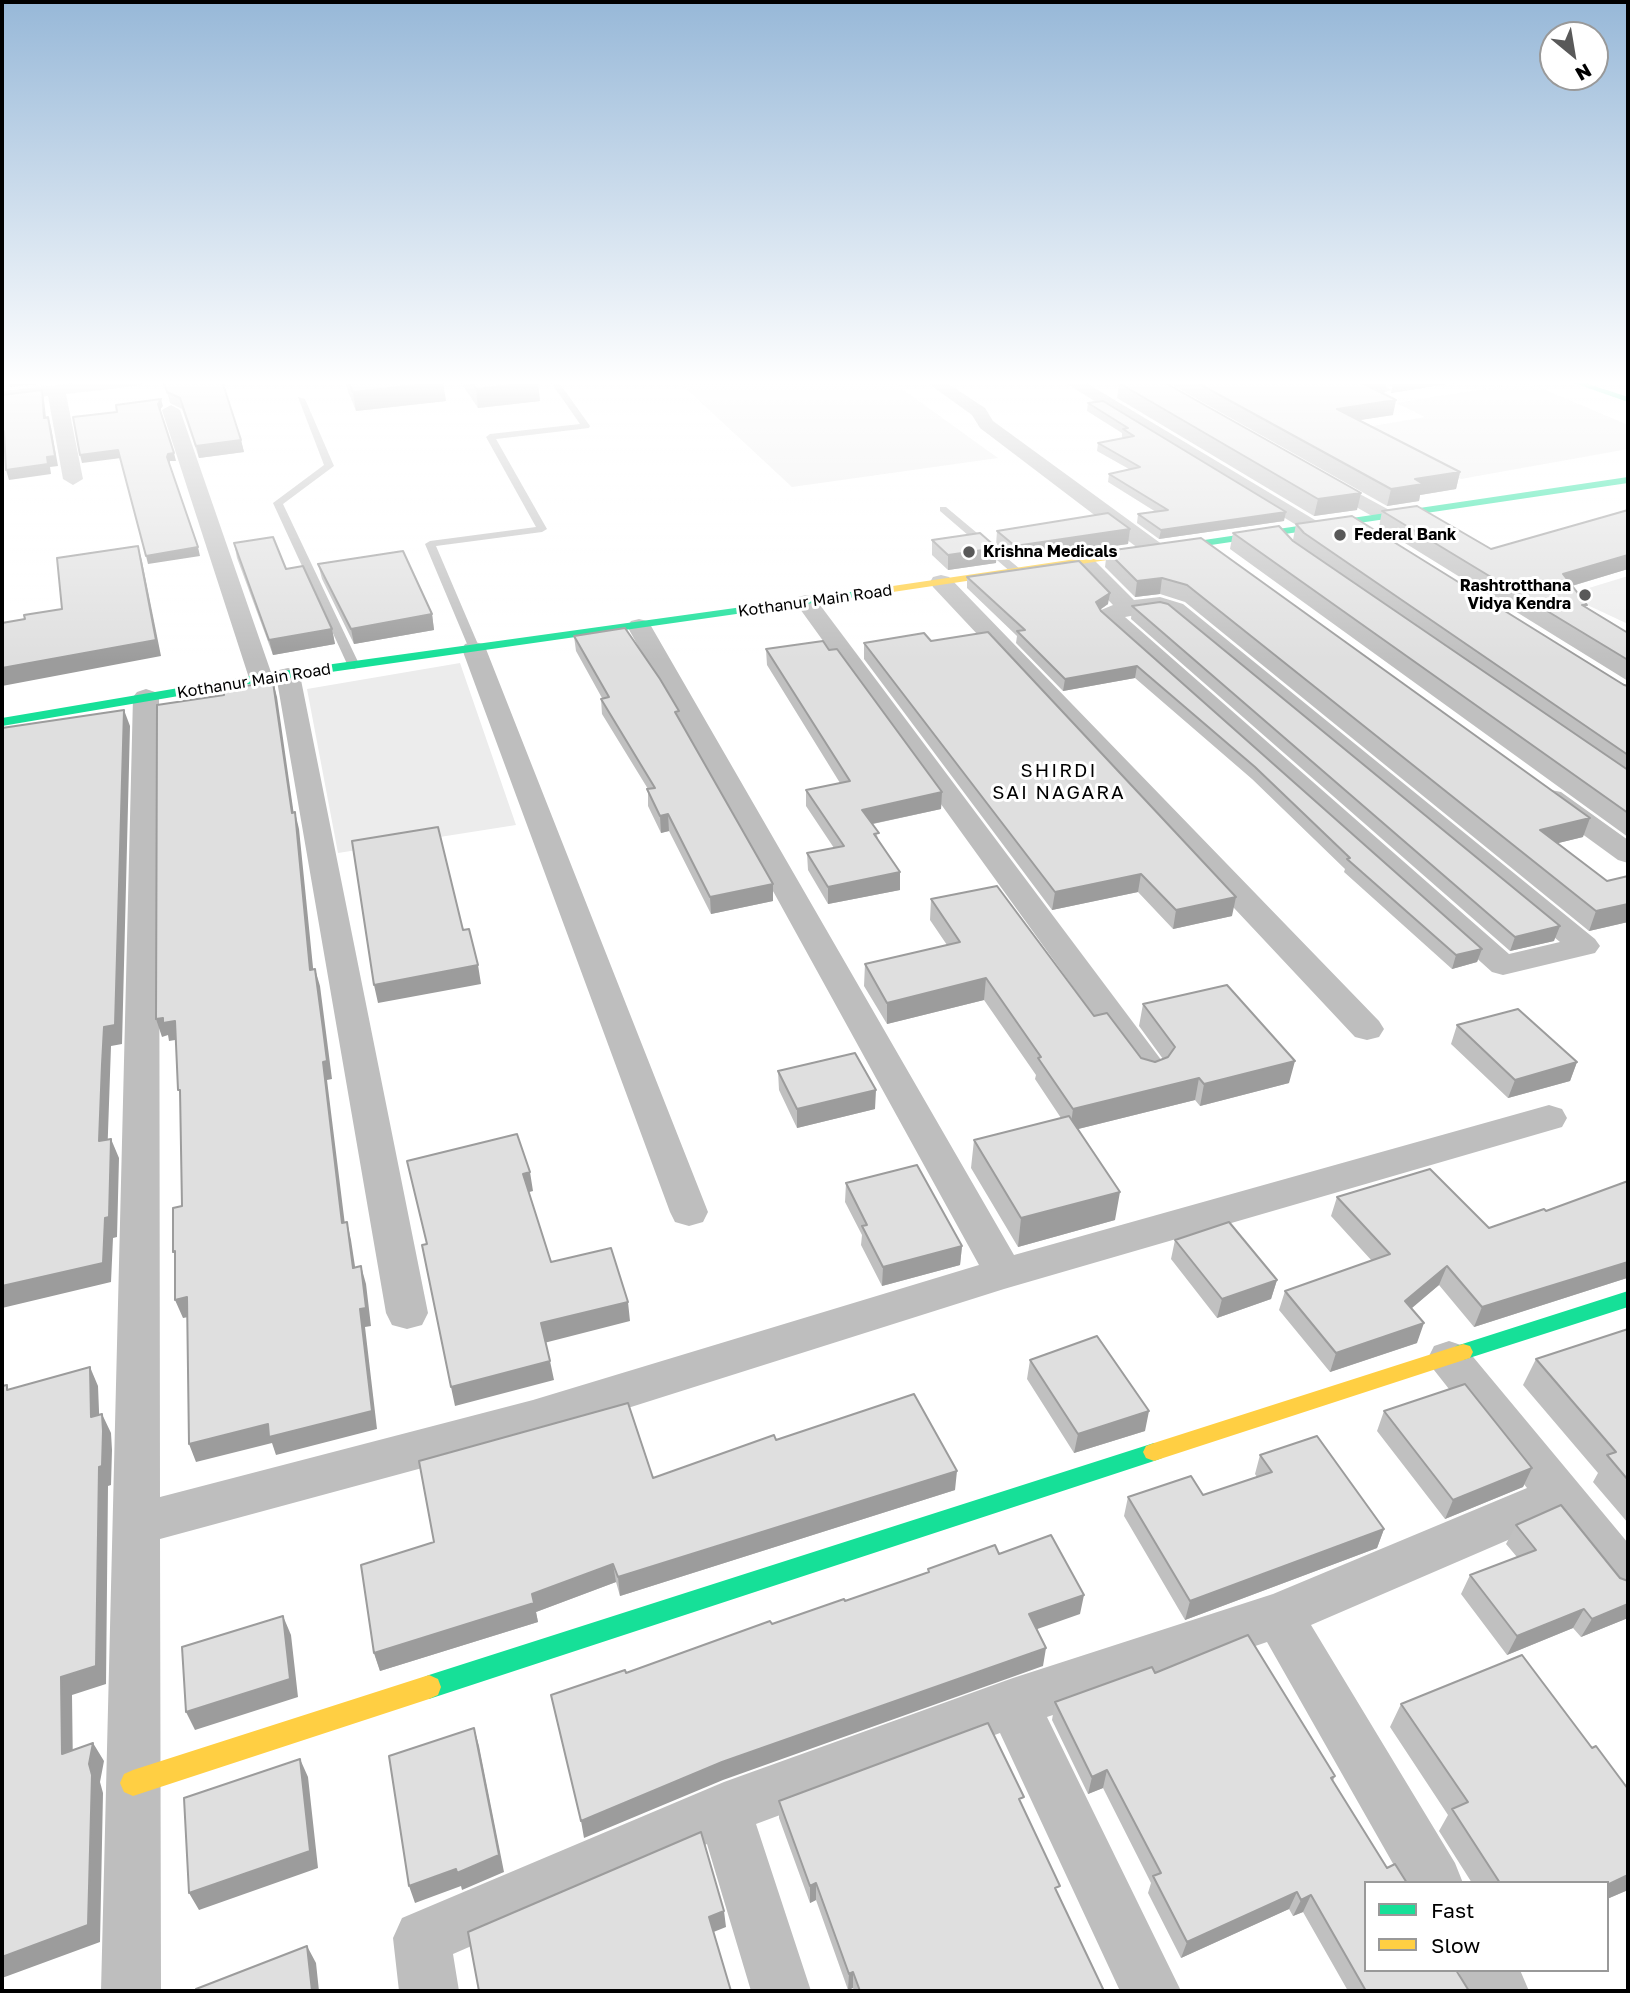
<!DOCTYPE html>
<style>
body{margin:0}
#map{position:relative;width:1630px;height:1993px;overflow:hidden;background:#fff;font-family:"Golos Text",sans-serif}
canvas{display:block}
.frame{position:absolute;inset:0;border:4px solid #000;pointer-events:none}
.legend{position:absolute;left:1364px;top:1881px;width:245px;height:91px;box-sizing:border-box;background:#fff;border:2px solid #999;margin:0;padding:9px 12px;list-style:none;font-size:21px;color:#000}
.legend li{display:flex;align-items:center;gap:14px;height:35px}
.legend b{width:35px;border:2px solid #999}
.north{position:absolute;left:1539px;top:21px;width:70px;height:70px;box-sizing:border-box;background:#fff;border:2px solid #999;border-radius:50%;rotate:150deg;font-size:19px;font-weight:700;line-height:28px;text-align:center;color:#000}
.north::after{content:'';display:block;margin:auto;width:24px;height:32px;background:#595959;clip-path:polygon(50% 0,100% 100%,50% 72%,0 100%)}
</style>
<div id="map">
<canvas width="1630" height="1993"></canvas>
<div class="frame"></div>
<ul class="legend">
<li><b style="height:9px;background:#16e098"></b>Fast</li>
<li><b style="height:9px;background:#ffcf43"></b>Slow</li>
</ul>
<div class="north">N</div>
</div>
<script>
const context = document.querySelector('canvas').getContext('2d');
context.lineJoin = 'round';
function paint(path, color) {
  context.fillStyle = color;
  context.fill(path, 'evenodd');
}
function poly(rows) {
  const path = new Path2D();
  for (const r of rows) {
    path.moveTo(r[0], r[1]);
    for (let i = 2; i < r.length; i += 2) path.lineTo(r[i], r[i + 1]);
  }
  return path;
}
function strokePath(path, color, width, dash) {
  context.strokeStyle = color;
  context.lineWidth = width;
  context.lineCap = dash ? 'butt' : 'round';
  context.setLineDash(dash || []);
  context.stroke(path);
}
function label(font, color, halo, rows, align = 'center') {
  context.font = font + ' "Golos Text",sans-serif';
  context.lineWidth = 6;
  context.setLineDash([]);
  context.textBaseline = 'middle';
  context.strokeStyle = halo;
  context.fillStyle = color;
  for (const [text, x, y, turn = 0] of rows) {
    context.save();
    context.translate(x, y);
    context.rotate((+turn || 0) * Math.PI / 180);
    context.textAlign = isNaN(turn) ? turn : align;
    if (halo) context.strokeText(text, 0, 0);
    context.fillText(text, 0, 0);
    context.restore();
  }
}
const green = poly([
 [678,381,891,381,998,458,792,487],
 [1527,382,1628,425,1628,449,1461,479,1361,428,1425,417,1396,403],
 [1628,576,1628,624,1566,595],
 [460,663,516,825,338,853,307,689]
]);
const lane = poly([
 [550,381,558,381,590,426,589,428,496,439,547,529,542,532,436,546,480,649,470,651,425,544,430,541,536,527,486,437,490,434,580,424,550,381],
 [1364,381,1374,381,1392,390,1385,392,1364,381],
 [298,397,305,399,334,466,283,504,360,666,354,669,348,666,273,503,324,465,298,397],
 [940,507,946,507,1020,569,1020,573,1012,573,940,511,940,507]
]);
const street = poly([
 [93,381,146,381,137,386,66,394,83,479,73,485,63,479,48,396,2,401,2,391,93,381],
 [925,381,944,381,985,408,993,421,1163,545,1166,550,1163,555,1147,555,980,428,972,415,925,381],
 [1062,381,1083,381,1320,523,1323,527,1320,531,1306,531,1062,381],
 [171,405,180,410,273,678,270,683,261,685,252,683,249,678,162,410,171,405],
 [1321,473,1393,512,1396,516,1393,520,1379,520,1314,483,1311,479,1314,475,1321,473],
 [1082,554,1090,556,1134,600,1160,597,1183,604,1595,939,1600,946,1595,953,1503,975,1492,972,1101,620,1097,615,1101,610,1113,605,1071,561,1074,556,1082,554],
 [1158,611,1167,614,1560,942,1509,954,1125,617,1158,611],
 [941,575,949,577,1379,1021,1384,1029,1379,1037,1367,1040,1355,1037,933,587,930,582,933,577,941,575],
 [806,595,814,597,1168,1069,1162,1077,1150,1081,1138,1077,795,602,798,597,806,595],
 [639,619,647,621,651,626,1014,1255,1549,1105,1562,1109,1567,1118,1562,1127,1004,1289,533,1438,160,1539,161,1991,101,1991,133,697,137,692,146,689,155,692,159,697,160,1497,533,1400,979,1265,627,626,631,621,639,619],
 [474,642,483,644,486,649,708,1212,703,1222,689,1226,675,1222,670,1212,462,649,465,644,474,642],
 [288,668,297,670,300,675,428,1313,422,1325,407,1329,392,1325,386,1313,276,675,279,670,288,668],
 [1551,790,1561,792,1628,840,1628,863,1618,860,1541,804,1537,798,1541,792,1551,790],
 [1449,1341,1464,1346,1628,1543,1628,1601,1611,1595,1552,1521,1311,1625,1455,1863,1463,1883,1404,1883,1267,1642,1047,1717,1181,1991,1120,1991,1000,1733,756,1824,811,1991,751,1991,707,1844,453,1954,459,1991,399,1991,393,1938,402,1918,724,1782,1013,1678,1273,1594,1527,1488,1434,1370,1428,1358,1434,1346,1449,1341],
 [1458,1970,1520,1970,1529,1991,1466,1991,1458,1970]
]);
const fast = poly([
 [1568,381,1579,381,1628,397,1628,402,1568,381],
 [1628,477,1628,483,1157,553,1152,550,1157,547,1628,477],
 [886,587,891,590,890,592,261,682,2,726,2,718,261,674,886,587],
 [1628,1291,1628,1307,1463,1360,1456,1358,1453,1352,1456,1346,1628,1291],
 [1154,1443,1162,1446,1165,1452,1162,1458,1154,1461,429,1699,420,1695,417,1687,420,1679,429,1675,1154,1443]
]);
const slow = poly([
 [1157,547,1161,548,1161,552,886,593,881,590,886,587,1157,547],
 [1463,1344,1470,1346,1473,1352,1470,1358,1154,1461,1146,1458,1143,1452,1146,1446,1154,1443,1463,1344],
 [429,1675,438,1679,441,1687,438,1695,429,1699,133,1796,124,1792,120,1783,124,1774,133,1770,429,1675]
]);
const wall = poly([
 [164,381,241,440,244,452,199,458,182,409,170,403],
 [344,381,442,381,446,401,356,411],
 [460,381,537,381,540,401,478,408],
 [1116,381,1162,381,1357,510,1314,516,1117,398,1119,383],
 [1165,381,1467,381,1391,393,1393,387,1386,384,1384,394,1393,415,1360,420,1460,472,1456,489,1420,495,1419,501,1387,506],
 [1088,403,1284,521,1159,539,1137,523,1138,514,1156,512,1108,482,1109,474,1129,469,1097,451,1098,443,1124,438,1122,437,1122,433,1087,411],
 [1382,511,1491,549,1628,569,1572,586,1586,607,1628,633,1628,681,1379,527],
 [1296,524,1628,686,1628,837,1230,549,1233,533,1293,541,1296,543,1293,540],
 [1130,529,1128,544,1014,560,996,545,997,531],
 [1201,538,1583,837,1558,843,1607,881,1628,876,1628,922,1589,931,1185,602,1160,594,1135,597,1105,567,1107,551],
 [932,540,997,548,996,563,948,570,932,555],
 [234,543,286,569,332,629,335,644,273,655,237,558],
 [318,564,432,614,434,630,354,644,322,579],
 [967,577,1108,604,1100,610,1482,949,1477,962,1452,969,1344,872,1345,869,1252,779,1135,678,1063,691,1016,643,1017,636,967,588],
 [1132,606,1554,941,1510,951,1131,619],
 [574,636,679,719,773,884,773,901,711,914,669,831,661,833,648,806,648,789,602,714,601,699,602,698,576,651],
 [931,641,1232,916,1173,929,1138,892,1052,910,864,659,864,643],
 [766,649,829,650,942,792,941,809,873,824,879,841,900,872,900,890,828,904,808,870,807,853,834,848,806,806,806,790,840,783,767,665],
 [931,899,1094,1016,1141,1058,1155,1062,1163,1059,1139,1026,1143,1004,1289,1083,1200,1106,1195,1100,1078,1129,1115,1220,1018,1247,971,1168,974,1140,1061,1118,1035,1079,1036,1075,984,1000,887,1024,864,986,865,964,947,945,930,920],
 [1457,1025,1577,1062,1570,1081,1508,1098,1451,1044],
 [778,1071,875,1109,797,1128,779,1090],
 [1628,1181,1628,1280,1627,1278,1474,1327,1439,1285,1411,1308,1417,1343,1330,1372,1279,1310,1285,1291,1372,1261,1331,1216,1337,1197,1489,1228,1546,1211],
 [846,1183,962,1246,960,1265,882,1286,861,1245,862,1235,845,1202],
 [1175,1240,1277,1280,1271,1299,1217,1318,1171,1259],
 [1628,1329,1628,1523,1593,1482,1598,1473,1523,1385,1536,1359],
 [1030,1360,1145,1431,1074,1453,1027,1379],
 [1384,1411,1532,1468,1523,1487,1445,1519,1377,1431],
 [776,1440,955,1490,620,1596,616,1582,536,1612,538,1622,380,1671,374,1653,653,1478],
 [1260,1455,1384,1529,1377,1548,1185,1620,1124,1516,1128,1497,1203,1495,1257,1477,1255,1474],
 [1516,1525,1620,1578,1628,1581,1628,1618,1581,1637,1573,1628,1507,1655,1461,1594,1470,1575,1517,1557,1506,1544],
 [1155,1673,1335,1776,1333,1781,1366,1883,1469,1991,1348,1991,1303,1912,1293,1916,1289,1909,1181,1958,1148,1893,1151,1883,1103,1788,1088,1794,1052,1720,1055,1702],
 [1401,1704,1592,1748,1628,1789,1628,1890,1607,1899,1607,1883,1472,1883,1439,1831,1448,1815,1390,1727],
 [779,1801,1022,1805,1058,1894,1104,1991,854,1991,853,1988,848,1990,816,1900,810,1903,779,1818]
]);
const shadedWall = poly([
 [8,381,42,381,43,384,10,387],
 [1376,381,1387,381,1384,394,1362,383],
 [1394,381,1467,381,1391,393],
 [443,382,446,401,356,411,353,392],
 [538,382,540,401,478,408,476,389],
 [42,390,44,399,47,427,44,418],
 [161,399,163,406,159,411,158,404],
 [1396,400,1393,415,1334,424,1337,409],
 [48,417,51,427,58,466,50,467,51,474,9,480,6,470,47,457],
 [2,431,4,431,7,441,2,441],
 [241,440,244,452,199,458,196,446],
 [118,450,121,458,82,463,80,455],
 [174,453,176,461,170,461,169,465,167,457,168,454],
 [1460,472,1456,489,1420,495,1419,501,1387,506,1391,489,1415,479],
 [1361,493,1357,510,1314,516,1318,499],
 [1286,512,1284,521,1159,539,1161,530],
 [1130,529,1128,544,1014,560,1015,546],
 [138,546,142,561,161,656,2,686,2,668],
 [198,547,200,556,148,564,146,556],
 [997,548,996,563,948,570,948,555],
 [1628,555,1628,569,1558,590,1563,574],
 [1162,578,1160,594,1135,597,1137,581],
 [1110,593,1108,604,1095,613,1096,602],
 [432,614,434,630,354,644,351,629],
 [332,629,335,644,273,655,269,640],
 [1137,666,1135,678,1063,691,1065,679],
 [273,682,277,697,296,829,292,813],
 [124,710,130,726,122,1044,111,1046,107,1161,99,1141,102,1064],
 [942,792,941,809,862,826,862,810],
 [295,812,299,829,315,987,310,970],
 [668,814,669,831,661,833,660,816],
 [1590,818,1583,837,1534,849,1540,830],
 [900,872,900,890,828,904,828,887],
 [1141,874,1138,892,1052,910,1055,892],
 [773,884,773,901,711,914,710,897],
 [1236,897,1232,916,1173,929,1176,910],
 [1628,904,1628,922,1589,931,1596,911],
 [1560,926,1554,941,1510,951,1515,937],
 [1482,949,1477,962,1452,969,1456,955],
 [478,965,481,984,378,1003,374,985],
 [315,969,320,986,332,1079,327,1080,347,1241,342,1223,323,1062],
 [986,978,984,1000,887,1024,887,1003],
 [163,1018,175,1021,181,1039,169,1041,168,1035,162,1037,156,1019],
 [1295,1061,1289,1083,1200,1106,1204,1084],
 [1577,1062,1570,1081,1508,1098,1515,1080],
 [1199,1078,1195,1100,1070,1131,1073,1109],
 [876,1090,875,1109,797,1128,797,1109],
 [111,1139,119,1158,117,1237,113,1238,111,1282,2,1308,2,1286,105,1218],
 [530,1172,533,1191,526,1193,523,1174],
 [1120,1192,1115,1220,1018,1247,1021,1218],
 [347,1222,351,1240,358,1286,353,1268],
 [962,1246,960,1265,882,1286,883,1267],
 [1628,1262,1628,1276,1627,1278,1474,1327,1482,1307],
 [361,1266,366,1284,371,1326,365,1327,377,1429,276,1455,272,1443,196,1462,189,1444,360,1309],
 [1447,1266,1439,1285,1398,1320,1405,1301],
 [1277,1280,1271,1299,1217,1318,1222,1299],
 [187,1297,194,1316,183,1318,175,1300],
 [628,1302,630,1321,544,1343,541,1323],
 [1424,1323,1417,1343,1330,1372,1336,1353],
 [550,1361,554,1380,455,1406,451,1387],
 [90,1367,98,1386,100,1436,91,1417],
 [1149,1411,1145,1431,1074,1453,1078,1434],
 [102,1414,111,1433,112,1450,111,1485,108,1486,106,1684,72,1695,73,1772,62,1754,61,1677,99,1467],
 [1532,1468,1523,1487,1445,1519,1453,1500],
 [957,1471,955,1490,620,1596,618,1577],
 [1384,1529,1377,1548,1185,1620,1190,1601],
 [613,1564,616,1582,536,1612,538,1622,380,1671,374,1653],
 [1084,1595,1080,1614,1026,1633,1029,1614],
 [1628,1604,1628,1618,1581,1637,1592,1619],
 [1584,1609,1573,1628,1507,1655,1517,1636],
 [283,1616,291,1635,298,1697,195,1730,186,1712],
 [1046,1648,1043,1666,723,1780,584,1838,581,1821,722,1762],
 [474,1728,479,1746,504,1872,462,1890,461,1886,415,1903,409,1886],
 [93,1743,104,1761,100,1782,103,1793,100,1942,2,1978,2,1957,89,1764],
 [300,1759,308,1777,318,1868,199,1910,189,1893],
 [1107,1770,1103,1788,1088,1794,1092,1777],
 [1628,1875,1628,1890,1607,1899,1607,1885],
 [816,1883,816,1900,810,1903,810,1886],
 [1297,1892,1289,1909,1181,1958,1187,1942],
 [1311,1895,1303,1912,1293,1916,1301,1900],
 [724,1911,726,1927,711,1933,709,1917],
 [307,1946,316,1963,319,1991,312,1991],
 [853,1972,853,1988,848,1990,849,1974]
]);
const building = poly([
 [164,381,222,381,241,440,196,446,180,398,167,392,164,381],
 [348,381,442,381,443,382,353,392,348,381],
 [470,381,537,381,538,382,476,389,470,381],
 [1135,381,1162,381,1361,493,1318,499,1119,383,1135,381],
 [1194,381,1376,381,1362,383,1396,400,1337,409,1460,472,1415,479,1423,484,1391,489,1194,381],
 [42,390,44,418,48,417,55,456,47,457,48,464,6,470,4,431,2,431,2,395,42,390],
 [161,399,158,404,174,453,168,454,167,457,198,547,146,556,118,450,80,455,73,417,117,412,116,405,161,399],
 [1103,401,1286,512,1161,530,1138,514,1168,510,1109,474,1140,467,1098,443,1134,436,1123,429,1128,428,1088,403,1103,401],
 [1417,506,1491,549,1628,510,1628,555,1563,574,1587,605,1582,605,1628,633,1628,660,1382,511,1417,506],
 [1108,513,1130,529,1015,546,997,531,1108,513],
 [1352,516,1624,685,1628,686,1628,755,1304,533,1296,524,1352,516],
 [1279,526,1293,541,1628,770,1628,813,1233,533,1279,526],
 [980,533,997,548,948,555,932,540,980,533],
 [273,537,286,569,303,566,332,629,269,640,234,543,273,537],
 [1201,538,1590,818,1540,830,1607,881,1628,876,1628,904,1596,911,1187,585,1162,578,1137,581,1107,551,1201,538],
 [138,546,156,640,2,668,2,623,25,619,24,615,62,609,57,558,138,546],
 [403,551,432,614,351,629,318,564,403,551],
 [1079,561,1110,593,1096,602,1101,611,1482,949,1456,955,1347,859,1350,858,1255,767,1137,666,1065,679,1017,631,1025,630,967,577,1079,561],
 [1160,602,1168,604,1560,926,1515,937,1132,606,1160,602],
 [625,628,660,679,679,711,675,712,773,884,710,897,668,814,660,816,647,789,655,788,601,699,609,697,574,636,625,628],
 [988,632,1236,897,1176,910,1141,874,1055,892,864,643,924,633,931,641,988,632],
 [823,641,829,650,837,649,942,792,862,810,879,833,874,834,900,872,828,887,807,853,844,846,806,790,850,781,766,649,823,641],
 [273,682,292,813,295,812,310,970,315,969,323,1029,327,1061,323,1062,342,1223,347,1222,353,1268,361,1266,366,1308,360,1309,372,1411,269,1437,268,1424,189,1444,187,1297,175,1300,175,1251,173,1252,173,1208,182,1206,180,1090,178,1090,175,1021,163,1023,163,1018,156,1019,157,705,224,695,224,689,273,682],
 [124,710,115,1025,104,1027,102,1064,99,1141,111,1139,109,1217,105,1218,103,1263,2,1286,2,728,124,710],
 [438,827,463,930,469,929,478,965,374,985,352,841,438,827],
 [997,886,1094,1016,1107,1013,1141,1058,1155,1062,1168,1057,1175,1047,1143,1004,1227,985,1295,1061,1204,1084,1199,1078,1073,1109,1038,1058,1041,1057,986,978,887,1003,865,964,960,942,931,899,997,886],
 [1518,1009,1577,1062,1515,1080,1457,1025,1518,1009],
 [855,1053,876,1090,797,1109,778,1071,855,1053],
 [1069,1116,1120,1192,1021,1218,974,1140,1069,1116],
 [517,1134,530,1172,523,1174,551,1262,611,1248,628,1302,541,1323,550,1361,451,1387,422,1245,427,1244,407,1161,517,1134],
 [917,1165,962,1246,883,1267,862,1226,867,1225,846,1183,917,1165],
 [1430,1169,1489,1228,1544,1209,1546,1211,1628,1181,1628,1262,1482,1307,1447,1266,1405,1301,1424,1323,1336,1353,1285,1291,1390,1254,1337,1197,1430,1169],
 [1229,1222,1277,1280,1222,1299,1175,1240,1229,1222],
 [1628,1329,1628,1480,1607,1455,1616,1452,1536,1359,1628,1329],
 [1097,1336,1149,1411,1078,1434,1030,1360,1097,1336],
 [90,1367,91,1417,102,1414,103,1431,102,1466,99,1467,96,1666,61,1677,62,1754,93,1743,89,1764,92,1775,88,1925,2,1957,2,1386,7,1385,7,1390,90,1367],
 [1465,1384,1532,1468,1453,1500,1384,1411,1465,1384],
 [914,1394,957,1471,618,1577,613,1564,532,1594,534,1603,374,1653,361,1565,434,1542,419,1461,628,1403,653,1478,774,1435,776,1440,914,1394],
 [1317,1436,1384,1529,1190,1601,1128,1497,1191,1476,1203,1495,1272,1472,1260,1455,1317,1436],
 [1561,1505,1620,1578,1628,1581,1628,1604,1592,1619,1584,1609,1517,1636,1470,1575,1536,1550,1516,1525,1561,1505],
 [1051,1535,1084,1595,1029,1614,1046,1648,722,1762,581,1821,551,1695,625,1670,626,1673,770,1621,772,1624,844,1599,845,1601,929,1572,928,1569,995,1545,999,1554,1051,1535],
 [283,1616,290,1679,186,1712,182,1647,283,1616],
 [1248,1635,1335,1776,1331,1778,1387,1868,1395,1864,1407,1883,1366,1883,1366,1970,1456,1970,1469,1991,1366,1991,1311,1895,1301,1900,1297,1892,1187,1942,1153,1876,1161,1873,1107,1770,1092,1777,1055,1702,1152,1667,1155,1673,1248,1635],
 [1522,1655,1592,1748,1596,1746,1628,1789,1628,1875,1607,1885,1607,1883,1500,1883,1452,1809,1468,1802,1401,1704,1522,1655],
 [988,1723,1024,1797,1019,1799,1060,1886,1055,1888,1104,1991,860,1991,853,1972,849,1974,816,1883,810,1886,779,1801,988,1723],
 [474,1728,499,1855,457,1873,456,1869,409,1886,389,1756,474,1728],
 [300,1759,310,1851,189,1893,184,1798,300,1759],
 [701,1832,724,1911,709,1917,731,1991,479,1991,468,1932,701,1832],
 [307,1946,312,1991,196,1991,196,1989,307,1946]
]);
const markers = [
 [1340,535,7,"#595959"],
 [969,552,7,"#595959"],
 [1585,595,7,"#595959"]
];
const farPoinames = [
 ["Federal Bank",1354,535],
 ["Krishna Medicals",983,552],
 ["Rashtrotthana",1571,586,"right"],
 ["Vidya Kendra",1571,604,"right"]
];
const farStreetnames = [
 ["Kothanur Main Road",815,601,-8],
 ["Kothanur Main Road",254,681,-9]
];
const neighbourhoodNames = [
 ["SHIRDI",1059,771],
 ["SAI NAGARA",1059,793]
];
paint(green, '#ececec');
paint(lane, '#bebebe');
paint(street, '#bebebe');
paint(fast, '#16e098');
paint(slow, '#ffcf43');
paint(wall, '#c0c0c0');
paint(shadedWall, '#9c9c9c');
paint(building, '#dfdfdf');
strokePath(building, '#9c9c9c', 2);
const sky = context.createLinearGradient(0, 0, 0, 660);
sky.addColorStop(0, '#97b8d8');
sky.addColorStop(0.58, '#fff');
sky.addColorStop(1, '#ffffff00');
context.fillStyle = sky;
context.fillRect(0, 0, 1630, 660);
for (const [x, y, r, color] of markers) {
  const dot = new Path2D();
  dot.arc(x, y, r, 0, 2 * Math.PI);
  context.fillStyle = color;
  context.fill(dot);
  strokePath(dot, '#fff', 2.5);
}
label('bold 16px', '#000', '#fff', farPoinames, 'left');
label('16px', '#000', '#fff', farStreetnames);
context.letterSpacing = '2px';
label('19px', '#000', '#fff', neighbourhoodNames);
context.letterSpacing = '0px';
</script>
